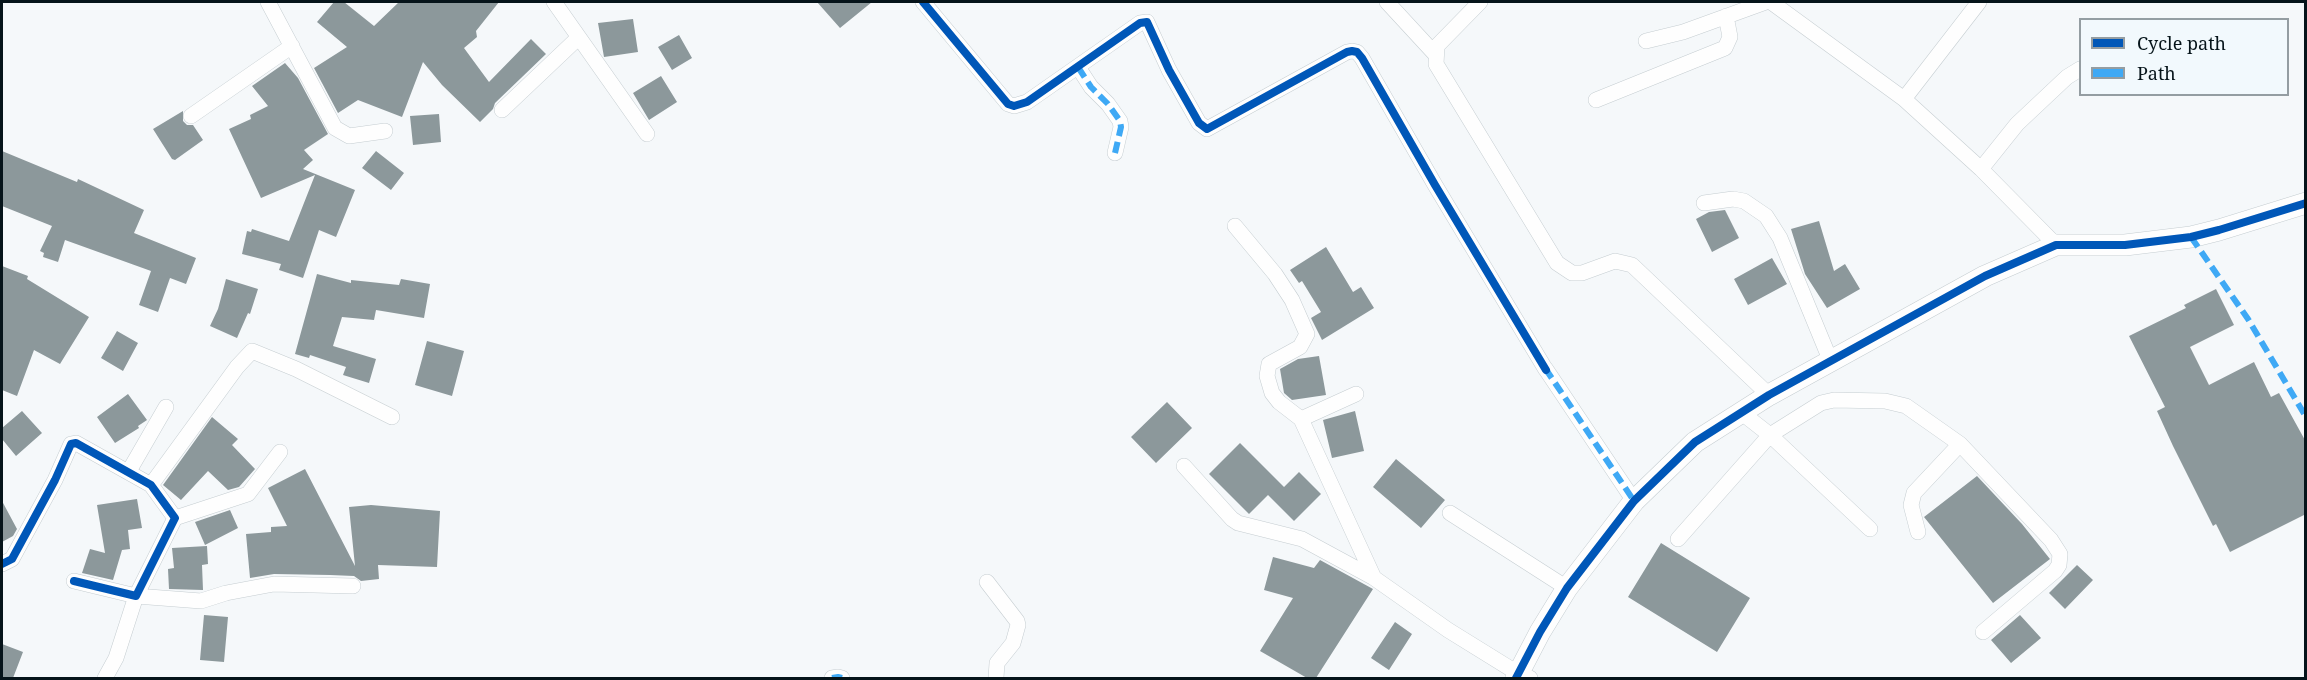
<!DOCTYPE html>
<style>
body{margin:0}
#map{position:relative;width:2307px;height:680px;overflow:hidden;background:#f5f8fa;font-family:"Noto Serif",serif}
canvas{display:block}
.frame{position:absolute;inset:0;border:3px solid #06141a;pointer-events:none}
.legend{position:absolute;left:2079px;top:18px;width:210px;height:78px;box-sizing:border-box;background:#f2f9fd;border:2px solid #949da2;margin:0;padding:8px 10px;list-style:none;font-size:18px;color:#06141a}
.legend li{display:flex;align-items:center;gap:12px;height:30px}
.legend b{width:30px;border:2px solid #949da2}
</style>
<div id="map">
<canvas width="2307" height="680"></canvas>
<div class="frame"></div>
<ul class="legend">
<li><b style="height:8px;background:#0057b8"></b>Cycle path</li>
<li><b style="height:8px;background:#3fa9f5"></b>Path</li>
</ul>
</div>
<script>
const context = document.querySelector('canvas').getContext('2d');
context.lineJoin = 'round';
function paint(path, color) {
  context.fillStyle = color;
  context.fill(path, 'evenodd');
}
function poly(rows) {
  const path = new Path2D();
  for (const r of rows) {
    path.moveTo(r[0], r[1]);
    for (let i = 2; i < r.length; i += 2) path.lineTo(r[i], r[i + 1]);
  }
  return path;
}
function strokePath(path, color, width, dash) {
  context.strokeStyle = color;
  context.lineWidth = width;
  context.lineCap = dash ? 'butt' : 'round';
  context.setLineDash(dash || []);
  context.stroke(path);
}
const building = poly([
 [334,2,344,2,374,26,399,2,499,2,476,31,477,37,464,48,489,82,531,39,546,54,495,103,493,109,480,122,442,85,423,62,402,117,358,100,338,113,314,68,347,47,317,22],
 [817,2,872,2,840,28],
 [633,19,638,52,604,57,598,23],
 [679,35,692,58,672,70,658,47],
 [285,63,298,78,328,134,304,150,313,160,303,169,355,190,336,237,319,230,303,278,279,270,281,264,242,254,247,231,251,232,252,229,289,241,315,175,261,198,229,129,251,119,250,115,268,106,252,86],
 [661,76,677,102,649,120,633,93],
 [183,111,183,121,187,125,193,125,203,140,175,160,172,159,153,129],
 [439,114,441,142,413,145,410,116],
 [2,151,77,182,78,179,144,210,134,233,196,258,186,284,170,278,158,312,139,305,151,271,65,240,58,262,43,257,44,253,40,251,52,226,2,206],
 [376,151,404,173,391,190,362,168],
 [1725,210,1739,238,1712,252,1696,219,1709,212],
 [1819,221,1834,271,1845,264,1860,289,1827,308,1805,274,1791,229],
 [1326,247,1353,292,1361,287,1374,308,1322,340,1311,318,1321,312,1302,281,1299,283,1290,270],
 [1772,258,1787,284,1748,305,1734,279],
 [2,266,28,276,27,279,89,317,60,364,34,350,17,396,2,390],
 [317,274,351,283,351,280,399,285,401,279,430,284,424,318,376,310,374,320,342,317,333,346,376,359,369,383,343,375,346,367,310,355,309,358,295,354],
 [226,279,258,289,250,314,248,313,237,338,210,326,218,309],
 [2216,289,2234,325,2190,347,2209,385,2254,362,2271,397,2279,393,2306,442,2306,514,2230,552,2216,524,2213,526,2173,446,2157,411,2165,407,2129,336,2186,308,2184,305],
 [117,331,138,343,123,371,101,358],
 [427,341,464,351,452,396,415,385],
 [1319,356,1326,395,1292,400,1284,393,1280,369,1298,359],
 [128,394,147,420,138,426,139,428,115,443,97,417],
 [1167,402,1192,428,1156,463,1131,437],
 [22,411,42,433,16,456,2,439,2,428],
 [1355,411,1364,451,1332,458,1323,420],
 [212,417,238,439,232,445,255,469,239,487,228,490,208,471,181,500,163,485],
 [1240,443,1284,487,1299,472,1321,494,1294,521,1268,495,1249,514,1209,474],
 [1396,459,1445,500,1421,528,1373,487],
 [305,469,355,566,349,507,371,505,440,511,437,567,378,565,379,579,361,581,354,576,330,575,274,574,250,578,246,534,271,532,271,527,287,526,268,488],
 [1977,476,2022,524,2050,559,1993,603,1924,517],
 [137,499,142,528,128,530,130,549,122,550,113,580,82,573,90,549,105,553,97,505],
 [2,501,17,529,13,536,2,542],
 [230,510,238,528,205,545,195,522],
 [1661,543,1750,598,1717,652,1628,597],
 [207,546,208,564,202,565,203,590,169,589,168,569,174,568,172,548],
 [1273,557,1314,568,1320,560,1373,589,1316,678,1307,678,1260,651,1293,598,1264,590],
 [2077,565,2093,580,2065,609,2049,593],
 [204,615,228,617,224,662,200,660],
 [2020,615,2041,638,2011,663,1991,640],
 [1395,622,1412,634,1389,670,1371,658],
 [2,644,23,652,13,678,2,678]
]);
const street = poly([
 [268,2,335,128,349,136,385,131],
 [554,2,647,134],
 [923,2,1008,104,1014,106,1027,102,1140,23,1147,22,1169,70,1199,123,1207,129,1347,52,1352,51,1357,52,1362,58,1435,185,1546,370],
 [1387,2,1435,54],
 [1480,2,1437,46,1436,64,1557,263,1572,273,1582,273,1615,261,1632,265,1769,395],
 [1771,2,1904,99,1981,169,2056,245],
 [1646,41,1683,32,1766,2],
 [1078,67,1091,87,1108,104,1120,121,1121,127,1115,153],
 [1904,99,1979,2],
 [1596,100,1725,48,1730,37,1726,16],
 [502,110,578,38],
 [191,116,292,46],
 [1981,169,2017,124,2067,77,2080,69],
 [1704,203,1733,199,1744,201,1766,216,1780,238,1831,362],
 [1235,226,1275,274,1292,300,1307,334,1300,347,1269,364,1267,376,1272,393,1279,402,1301,419],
 [1545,368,1634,501],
 [1356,394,1301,419,1374,578],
 [1742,413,1770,435,1870,529],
 [1184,466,1232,519,1238,523,1302,539,1374,578,1448,630,1519,674,1530,678],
 [129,471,166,407],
 [151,485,237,367,252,351,296,369,392,417],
 [1450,513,1567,588],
 [175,518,248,494,280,452],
 [1918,532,1911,505,1914,493,1960,444],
 [1678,539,1770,435,1821,403,1834,400,1885,401,1906,406,1960,444,2051,540,2060,554,2059,565,2055,571,1983,632],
 [2,564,12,559,55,480,71,444,76,443,151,485,175,518,136,596,74,581],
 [987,582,1017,621,1018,625,1013,643,997,663,996,678],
 [105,678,116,658,136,596,201,601,226,593,274,584,353,586],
 [832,678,838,677,842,678]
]);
const secondary = poly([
 [1516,678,1540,632,1567,588,1634,501,1695,442,1769,395,1985,276,2056,245,2125,245,2191,237,2219,230,2306,203]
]);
const quiet = poly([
 [1078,67,1091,87,1108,104,1120,121,1121,127,1115,153],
 [2191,237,2248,319,2306,417],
 [1545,368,1634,501],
 [832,678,838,677,842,678]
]);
const cycleway = poly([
 [923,2,1008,104,1014,106,1027,102,1140,23,1147,22,1169,70,1199,123,1207,129,1347,52,1352,51,1357,52,1362,58,1435,185,1546,370],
 [2,564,12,559,55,480,71,444,76,443,151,485,175,518,136,596,74,581],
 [1516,678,1540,632,1567,588,1634,501,1695,442,1769,395,1985,276,2056,245,2125,245,2191,237,2219,230,2306,203]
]);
paint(building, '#8c989b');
strokePath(street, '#c5cdd1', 16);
strokePath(secondary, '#c5cdd1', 22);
strokePath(street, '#fefefe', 15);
strokePath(secondary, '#fefefe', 21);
strokePath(quiet, '#3fa9f5', 6, [12, 6]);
strokePath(cycleway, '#0057b8', 8);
</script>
